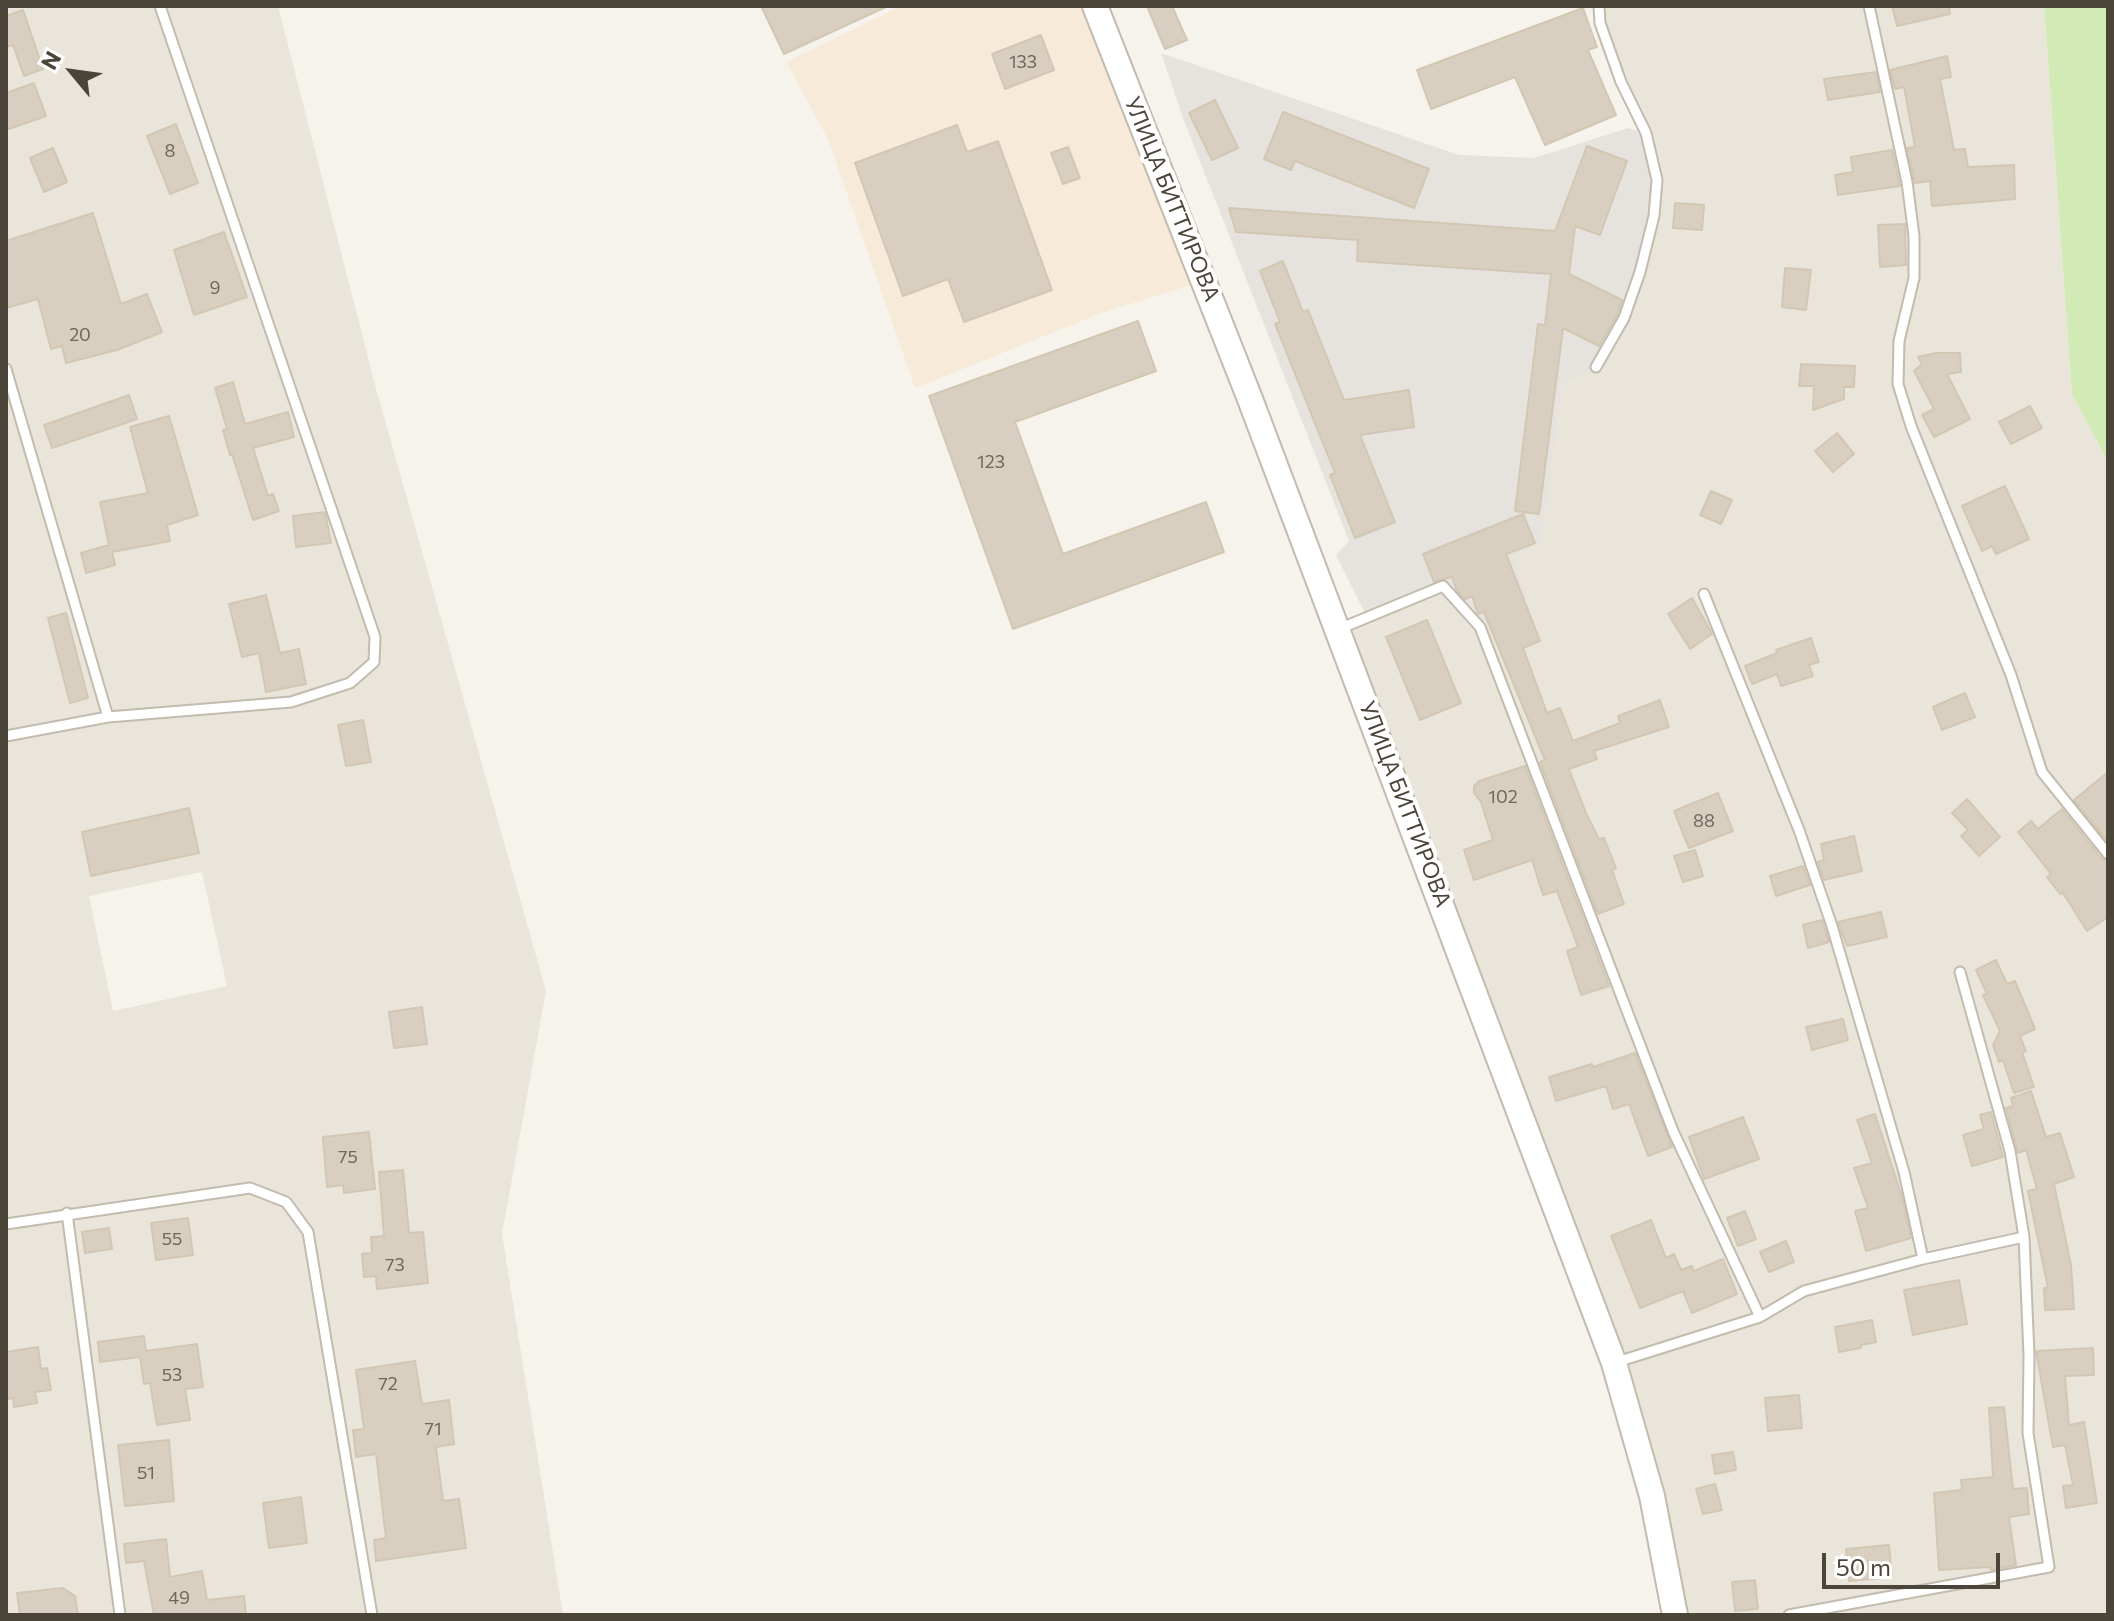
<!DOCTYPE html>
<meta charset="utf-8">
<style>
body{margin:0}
#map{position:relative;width:2114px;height:1621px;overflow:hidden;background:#f6f3ec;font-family:Commissioner,sans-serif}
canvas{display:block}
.frame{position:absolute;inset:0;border:8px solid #4b4439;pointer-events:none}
.north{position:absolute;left:32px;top:32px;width:80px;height:80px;-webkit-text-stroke:6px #fff;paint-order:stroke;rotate:299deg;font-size:22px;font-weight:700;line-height:32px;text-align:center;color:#4b4439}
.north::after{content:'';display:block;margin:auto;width:28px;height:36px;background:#4b4439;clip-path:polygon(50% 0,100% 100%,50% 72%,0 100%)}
.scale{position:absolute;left:1822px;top:1553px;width:178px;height:36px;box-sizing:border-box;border:4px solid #4b4439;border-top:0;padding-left:10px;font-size:24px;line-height:28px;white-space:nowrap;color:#4b4439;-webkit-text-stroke:6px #fff;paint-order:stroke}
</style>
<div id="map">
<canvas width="2114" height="1621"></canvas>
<div class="frame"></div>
<div class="north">N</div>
<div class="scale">50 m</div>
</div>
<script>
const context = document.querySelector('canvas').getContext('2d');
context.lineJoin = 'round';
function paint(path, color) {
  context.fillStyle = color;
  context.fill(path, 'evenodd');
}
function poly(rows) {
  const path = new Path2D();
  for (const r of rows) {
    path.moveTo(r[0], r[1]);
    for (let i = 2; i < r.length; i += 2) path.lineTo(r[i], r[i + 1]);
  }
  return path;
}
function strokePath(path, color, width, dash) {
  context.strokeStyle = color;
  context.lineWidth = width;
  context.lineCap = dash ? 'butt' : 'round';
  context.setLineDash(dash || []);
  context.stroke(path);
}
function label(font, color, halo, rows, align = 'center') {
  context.font = font + ' Commissioner,sans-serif';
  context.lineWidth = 8;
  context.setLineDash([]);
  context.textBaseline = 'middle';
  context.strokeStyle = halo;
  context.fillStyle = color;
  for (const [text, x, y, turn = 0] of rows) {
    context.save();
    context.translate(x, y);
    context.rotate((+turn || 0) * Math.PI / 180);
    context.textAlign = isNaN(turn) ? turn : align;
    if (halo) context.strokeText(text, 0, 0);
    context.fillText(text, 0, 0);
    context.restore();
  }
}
const residential = poly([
 [6,6,278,6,375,385,546,991,502,1234,563,1615,6,1615],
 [202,872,227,986,113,1011,89,896],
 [1599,6,2044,6,2072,393,2108,463,2108,1615,1675,1615,1652,1496,1338,629,1541,543,1563,384,1596,367,1646,133,1621,82]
]);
const commercial = poly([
 [896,6,1095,6,1205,281,1104,312,915,388,828,139,786,62,895,9]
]);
const industrial = poly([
 [1161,53,1459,155,1534,158,1628,128,1646,133,1657,180,1654,216,1624,318,1596,367,1563,384,1541,544,1511,556,1529,603,1480,627,1442,586,1367,617,1336,555,1349,541,1183,118]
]);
const green = poly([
 [2044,6,2108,6,2108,462,2072,394]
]);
const building = poly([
 [761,6,888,6,784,54,761,6],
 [1147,6,1172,6,1187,40,1165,49,1147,6],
 [1892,6,1949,6,1950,14,1897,26,1892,6],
 [1583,8,1597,47,1588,50,1616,115,1545,145,1515,77,1431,109,1417,70,1583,8],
 [23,10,43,69,24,76,13,45,6,47,6,16,23,10],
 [1041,35,1054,70,1005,89,992,54,1041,35],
 [1947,56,1951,77,1940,79,1954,150,1965,149,1968,167,2014,165,2015,199,1932,206,1930,181,1915,183,1907,148,1915,147,1904,87,1895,89,1890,70,1947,56],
 [1876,72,1880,92,1828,100,1824,79,1876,72],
 [34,83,46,116,6,130,6,93,34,83],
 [1215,100,1238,148,1212,160,1189,113,1215,100],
 [1283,112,1429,169,1414,208,1295,161,1291,170,1264,159,1283,112],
 [176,124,198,183,170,194,147,136,176,124],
 [957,125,967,152,998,141,1052,290,964,322,948,279,903,296,855,163,957,125],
 [1587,146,1627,161,1600,235,1575,226,1569,274,1622,300,1617,315,1599,346,1563,328,1539,514,1515,511,1538,324,1545,325,1551,274,1357,261,1358,240,1236,232,1229,208,1555,231,1587,146],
 [1068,147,1080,178,1063,184,1051,153,1068,147],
 [53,148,67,182,44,192,30,158,53,148],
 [1892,150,1900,186,1838,195,1835,175,1853,172,1851,157,1892,150],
 [1675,203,1704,205,1702,230,1673,228,1675,203],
 [93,213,121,304,147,294,162,332,117,350,66,363,62,346,51,349,38,299,6,308,6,241,93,213],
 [1905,224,1906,265,1880,267,1878,225,1905,224],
 [224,232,247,297,194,315,174,250,224,232],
 [1283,261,1303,312,1308,310,1344,400,1409,390,1414,427,1360,435,1395,522,1355,538,1330,475,1335,473,1275,324,1280,322,1260,271,1283,261],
 [1785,268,1811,270,1806,310,1782,307,1785,268],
 [1138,321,1156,371,1015,422,1063,554,1206,502,1224,552,1013,629,929,396,1138,321],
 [1936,353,1960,353,1961,372,1947,374,1970,419,1934,437,1922,415,1934,409,1914,371,1922,364,1918,357,1936,353],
 [1801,364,1855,366,1854,387,1844,387,1844,399,1813,410,1814,386,1799,386,1801,364],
 [233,382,245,424,288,412,294,437,253,448,268,496,273,494,279,511,253,520,232,454,230,455,223,430,227,429,215,388,233,382],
 [129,395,137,419,52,448,44,425,129,395],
 [2030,406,2042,428,2011,444,1999,422,2030,406],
 [169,416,198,515,167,525,170,541,112,552,115,565,86,573,81,553,109,545,100,502,148,493,130,427,169,416],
 [1837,433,1854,454,1833,472,1815,451,1837,433],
 [2005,486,2029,539,1996,554,1992,546,1982,551,1962,506,2005,486],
 [1711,491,1732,500,1721,524,1700,515,1711,491],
 [325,512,331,543,296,547,293,516,325,512],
 [1523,514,1535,543,1506,554,1540,641,1523,648,1547,713,1560,708,1573,741,1620,723,1618,716,1660,700,1669,727,1594,751,1597,759,1569,769,1586,813,1599,839,1604,838,1616,868,1612,870,1624,904,1598,914,1540,762,1545,760,1484,612,1478,614,1472,596,1465,599,1457,591,1452,577,1434,582,1423,554,1523,514],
 [266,595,280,653,299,649,306,684,266,692,259,653,242,657,229,604,266,595],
 [1692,598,1712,634,1690,649,1668,614,1692,598],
 [66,613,88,698,70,703,48,618,66,613],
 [1427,620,1461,703,1420,720,1386,637,1427,620],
 [1811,638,1819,662,1809,665,1813,676,1781,686,1777,674,1752,684,1745,666,1777,653,1776,650,1811,638],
 [1965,693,1975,717,1942,730,1933,707,1965,693],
 [363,720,371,762,346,766,338,725,363,720],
 [1525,766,1609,986,1581,995,1567,951,1578,947,1557,891,1543,895,1532,860,1474,880,1464,850,1493,840,1481,802,1474,793,1474,786,1479,781,1525,766],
 [2108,772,2108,842,2074,800,2108,772],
 [1718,793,1733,831,1689,848,1674,811,1718,793],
 [1967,799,2000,837,1979,856,1961,836,1968,830,1952,813,1967,799],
 [189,808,199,853,91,876,82,832,189,808],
 [2062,809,2102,859,2108,861,2108,917,2087,931,2063,893,2060,894,2047,877,2051,874,2018,832,2031,821,2038,829,2062,809],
 [1854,836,1862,871,1824,880,1818,862,1824,860,1821,844,1854,836],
 [1695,850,1703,876,1683,882,1674,856,1695,850],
 [1803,866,1810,885,1776,896,1770,876,1803,866],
 [1881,912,1887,937,1847,946,1838,922,1881,912],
 [1822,920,1829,942,1808,948,1803,925,1822,920],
 [1996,960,2007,984,2015,981,2035,1029,2020,1036,2026,1051,2022,1052,2034,1087,2014,1093,2003,1060,1999,1062,1993,1045,2000,1031,1983,995,1987,994,1976,970,1996,960],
 [422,1007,427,1044,394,1048,389,1012,422,1007],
 [1843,1019,1848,1040,1812,1050,1806,1027,1843,1019],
 [1635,1053,1672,1147,1648,1156,1629,1104,1613,1109,1606,1086,1556,1101,1549,1077,1592,1064,1593,1067,1635,1053],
 [2031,1091,2046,1137,2060,1133,2074,1177,2054,1184,2071,1265,2074,1309,2045,1310,2044,1288,2048,1288,2028,1191,2037,1189,2026,1150,2018,1153,2006,1108,2013,1106,2011,1098,2031,1091],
 [1991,1112,2003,1157,1972,1166,1963,1135,1984,1129,1980,1115,1991,1112],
 [1875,1114,1902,1197,1911,1238,1866,1251,1855,1211,1868,1208,1854,1168,1872,1163,1857,1120,1875,1114],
 [1743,1117,1759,1159,1704,1179,1689,1137,1743,1117],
 [369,1132,375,1189,344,1193,343,1185,327,1187,323,1137,369,1132],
 [403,1170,409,1233,423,1232,428,1283,377,1289,376,1276,364,1277,362,1254,372,1253,371,1237,384,1236,379,1172,403,1170],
 [1745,1211,1756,1239,1738,1246,1727,1218,1745,1211],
 [188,1218,193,1255,156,1260,151,1223,188,1218],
 [1651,1220,1666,1258,1674,1254,1681,1270,1692,1266,1694,1271,1723,1259,1737,1294,1692,1313,1683,1291,1640,1308,1611,1236,1651,1220],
 [109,1228,112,1249,85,1253,82,1232,109,1228],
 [1786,1241,1794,1262,1769,1272,1760,1252,1786,1241],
 [1959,1280,1967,1324,1913,1335,1904,1290,1959,1280],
 [1872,1320,1876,1342,1861,1345,1861,1348,1839,1352,1835,1327,1872,1320],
 [144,1336,146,1351,197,1344,203,1387,185,1389,190,1420,157,1425,150,1383,144,1384,140,1357,100,1362,98,1342,144,1336],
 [38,1347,41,1369,47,1368,51,1390,35,1392,37,1403,14,1407,13,1398,6,1399,6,1352,38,1347],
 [2093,1348,2094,1375,2065,1376,2069,1425,2084,1422,2097,1503,2066,1508,2063,1486,2073,1485,2065,1445,2053,1447,2036,1351,2093,1348],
 [415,1361,422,1404,449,1400,454,1444,436,1447,443,1501,459,1499,466,1548,376,1561,374,1540,386,1538,376,1454,356,1457,353,1430,364,1429,356,1370,415,1361],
 [1799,1395,1802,1428,1768,1431,1765,1398,1799,1395],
 [2004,1407,2013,1489,2027,1488,2029,1514,2009,1517,2016,1565,1991,1570,1990,1567,1939,1570,1934,1493,1962,1490,1961,1480,1993,1477,1989,1408,2004,1407],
 [169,1440,174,1501,125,1506,118,1445,169,1440],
 [1733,1452,1736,1470,1715,1474,1712,1455,1733,1452],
 [1715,1484,1722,1510,1703,1514,1696,1489,1715,1484],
 [301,1497,307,1543,269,1548,263,1503,301,1497],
 [166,1539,170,1577,202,1571,207,1600,244,1596,246,1615,154,1615,144,1561,126,1563,124,1544,166,1539],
 [1889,1545,1892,1577,1849,1581,1846,1549,1889,1545],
 [1755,1580,1758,1609,1735,1611,1732,1582,1755,1580],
 [63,1588,75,1596,78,1615,20,1615,17,1593,63,1588]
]);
const service = poly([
 [1869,6,1907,182,1914,236,1914,278,1899,341,1898,384,1911,426,2011,675,2042,772,2108,854],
 [1596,367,1624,318,1640,272,1654,216,1657,180,1646,133,1621,82,1600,23,1599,6],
 [6,369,108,717],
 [1704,594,1799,830,1832,926,1904,1172,1923,1259],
 [1339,629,1443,586,1480,627,1673,1131,1760,1317],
 [6,736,108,717,291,702,350,683,374,662,375,637,160,6],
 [67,1213,120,1615],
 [6,1224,250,1188,286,1202,308,1232,372,1615],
 [1617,1362,1760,1317,1804,1291,1923,1259,2024,1237],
 [1789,1615,2049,1567,2028,1433,2029,1355,2024,1237,2010,1151,1960,972]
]);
const tertiary = poly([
 [1095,6,1250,399,1614,1363,1652,1496,1675,1615]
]);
const numberNames = [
 ["133",1023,62],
 ["8",170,151],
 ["9",215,288],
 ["20",80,335],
 ["123",991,462],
 ["102",1503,797],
 ["88",1704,821],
 ["75",348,1157],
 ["55",172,1239],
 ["73",395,1265],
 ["53",172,1375],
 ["72",388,1384],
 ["71",433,1429],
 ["51",146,1473],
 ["49",179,1598]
];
const streetNames = [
 ["УЛИЦА БИТТИРОВА",1172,199,68],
 ["УЛИЦА БИТТИРОВА",1405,804,69]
];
paint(residential, '#eae5da');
paint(commercial, '#f7ead8');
paint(industrial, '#e6e2dd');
paint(green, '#d2eab5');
paint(building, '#d8cfc1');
strokePath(building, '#d3c7b4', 2);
strokePath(service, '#c2bbae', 13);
strokePath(tertiary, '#c2bbae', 28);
strokePath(service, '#fff', 9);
strokePath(tertiary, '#fff', 24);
label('18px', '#6e675b', null, numberNames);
label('22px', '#4b4439', '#fff', streetNames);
</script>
